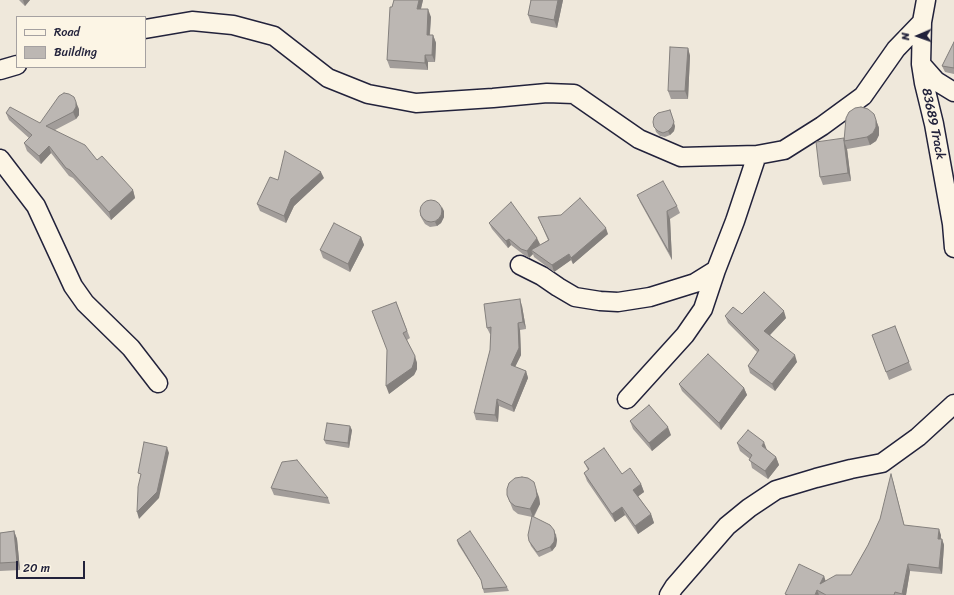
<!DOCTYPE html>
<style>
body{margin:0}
#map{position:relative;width:954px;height:595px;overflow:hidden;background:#efe8db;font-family:Sriracha,sans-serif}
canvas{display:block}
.legend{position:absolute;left:16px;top:16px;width:130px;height:52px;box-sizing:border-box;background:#fcf5e5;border:1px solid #a5a1a1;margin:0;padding:5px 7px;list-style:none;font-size:12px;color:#22223b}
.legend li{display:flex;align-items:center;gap:8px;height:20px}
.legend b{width:20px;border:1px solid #a5a1a1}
.north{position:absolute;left:898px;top:16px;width:40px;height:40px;-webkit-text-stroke:3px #fcf5e5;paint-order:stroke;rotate:268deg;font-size:11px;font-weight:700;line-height:16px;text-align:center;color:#22223b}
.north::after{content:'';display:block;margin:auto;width:14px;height:18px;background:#22223b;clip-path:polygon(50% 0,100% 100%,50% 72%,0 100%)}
.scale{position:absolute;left:16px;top:561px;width:69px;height:18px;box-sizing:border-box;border:2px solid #22223b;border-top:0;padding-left:5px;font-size:12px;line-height:14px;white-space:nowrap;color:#22223b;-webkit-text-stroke:3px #fcf5e5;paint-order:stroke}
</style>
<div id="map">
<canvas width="954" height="595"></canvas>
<ul class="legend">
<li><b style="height:5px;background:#fcf5e5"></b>Road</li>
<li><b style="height:11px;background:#bcb7b3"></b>Building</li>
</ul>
<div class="north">N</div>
<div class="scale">20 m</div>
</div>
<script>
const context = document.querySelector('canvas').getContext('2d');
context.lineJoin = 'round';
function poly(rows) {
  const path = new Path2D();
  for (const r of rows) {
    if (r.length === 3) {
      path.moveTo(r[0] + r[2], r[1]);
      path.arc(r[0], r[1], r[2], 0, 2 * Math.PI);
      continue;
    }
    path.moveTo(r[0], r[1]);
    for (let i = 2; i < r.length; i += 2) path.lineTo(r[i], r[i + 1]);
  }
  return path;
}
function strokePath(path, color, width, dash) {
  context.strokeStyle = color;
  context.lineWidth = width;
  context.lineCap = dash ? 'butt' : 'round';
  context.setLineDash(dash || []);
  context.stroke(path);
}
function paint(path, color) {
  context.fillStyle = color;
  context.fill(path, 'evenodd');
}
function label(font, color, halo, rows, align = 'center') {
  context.font = font + ' Sriracha,sans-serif';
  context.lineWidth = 3;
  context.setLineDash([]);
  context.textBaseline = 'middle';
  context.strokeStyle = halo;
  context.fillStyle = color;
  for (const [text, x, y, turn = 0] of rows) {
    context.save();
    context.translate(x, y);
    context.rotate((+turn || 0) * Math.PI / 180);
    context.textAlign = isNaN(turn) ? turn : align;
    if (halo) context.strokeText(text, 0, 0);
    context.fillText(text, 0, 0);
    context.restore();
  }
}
const street = poly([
 [926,0,922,22,921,64,924,83,934,124,952,224,954,248],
 [145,29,192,21,233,25,274,36,328,78,368,94,416,103,493,98,547,93,574,94,639,139,681,157,757,155,784,150,822,126,863,96,896,49,922,22],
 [921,64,936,81,954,92],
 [0,70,17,65],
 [0,159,36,206,73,286,85,303,131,348,158,383],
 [520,265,542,276,558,287,575,297,600,301,618,302,650,297,695,283,716,270,735,221,757,155],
 [627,399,685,335,703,309,716,270],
 [669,595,674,587,727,526,749,508,776,490,816,478,851,469,882,463,918,437,954,404]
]);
const wall = poly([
 [19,0,30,0,25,6],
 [394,0,423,0,421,9,431,17,430,35,433,35,436,43,435,62,428,62,428,70,390,68,387,60,392,7],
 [531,0,563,0,557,28,531,23,528,15],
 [954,42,954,74,945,72,942,66],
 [688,48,690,56,688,99,671,99,668,91],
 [79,109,79,115,76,119,55,130,97,160,133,190,135,198,111,220,73,178,69,176,51,153,41,164,27,151,24,143,29,138,9,120,6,113,40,123],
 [876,120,879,128,879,135,876,141,870,145,847,149,851,181,823,185,820,177,844,139],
 [653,122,675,126,674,131,670,135,665,137,660,136,656,132],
 [324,178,294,206,286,223,260,211,257,204],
 [637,195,677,206,680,213,670,219,672,260,640,202],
 [444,211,444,217,441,223,437,226,430,227,425,224,422,219,420,215],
 [538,217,608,234,573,264,571,260,554,272,534,257,533,254,529,258,524,255,511,245,508,248,492,229,489,223,540,244,539,246,548,240],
 [361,237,364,245,350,272,323,258,320,250],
 [396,302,410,338,407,340,417,363,417,369,414,375,389,394],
 [522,306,526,329,520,330,521,355,515,367,526,371,528,378,514,412,499,406,498,422,476,420,474,413,490,350,491,334,490,334,487,328],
 [742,314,786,318,770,335,797,362,775,391,750,373,748,366,757,352,728,323,725,316],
 [895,326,912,370,889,380,872,335],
 [679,384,744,388,747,395,721,430,682,391],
 [630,421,671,435,652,451,633,429],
 [352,430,349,448,326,444,324,440],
 [737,443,767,450,776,457,779,465,768,479,752,468,750,459,740,451],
 [584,462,622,474,641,484,644,492,638,496,651,514,654,523,638,534,625,515,615,522,587,481,584,473,588,470],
 [893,481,904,526,941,535,941,539,942,539,944,545,942,574,910,571,906,595,786,595,785,594,824,576,825,581,851,575,868,545,880,519],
 [271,488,328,498,330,504,274,495],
 [507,495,539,497,540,504,534,517,556,534,557,540,556,546,552,551,539,557,531,546,529,541,532,517,518,514,513,510],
 [14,531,17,539,20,570,0,571,0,533],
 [457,540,507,587,509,591,484,593,483,589,482,582,458,544]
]);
const shadedWall = poly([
 [23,0,30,0,25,6],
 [419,0,423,0,419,16,417,9],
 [558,0,563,0,557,28,554,20],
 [428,9,431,17,429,42,427,35],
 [433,35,436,43,435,62,432,55],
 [688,48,690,56,688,99,685,91],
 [425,55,428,62,428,70,425,63],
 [76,102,79,109,79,115,76,119,73,112],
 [670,110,675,126,674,131,670,135,668,131],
 [876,120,879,128,879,135,876,141,870,145,867,137],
 [844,141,847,149,851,181,848,173],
 [49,146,51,153,41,164,39,156],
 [321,172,324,178,294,206,286,223,284,216,291,199],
 [133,190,135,198,111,220,109,212],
 [442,207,444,211,444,217,441,223,437,226,435,222],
 [667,211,670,219,672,260,669,252],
 [606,228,608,234,573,264,571,258],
 [361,237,364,245,350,272,348,264],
 [537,238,540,244,534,252,531,250,533,254,529,258,527,251],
 [509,239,511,245,508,248,506,241],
 [569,254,571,260,554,272,552,265],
 [520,299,522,306,526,329,523,322],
 [784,311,786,318,767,338,764,331],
 [518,323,520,330,521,355,513,371,511,365],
 [795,355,797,362,775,391,772,384],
 [415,356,417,363,417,369,414,375,389,394,386,386],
 [526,371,528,378,514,412,512,406],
 [744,388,747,395,721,430,719,423],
 [497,399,499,406,498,422,495,415],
 [350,426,352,430,349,448,348,443],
 [668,427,671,435,652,451,649,443],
 [764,442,767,450,762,446],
 [167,447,169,453,159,498,139,519,137,512],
 [776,457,779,465,768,479,765,471],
 [891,474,893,481,906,532,904,525],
 [641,484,644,492,636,498,633,490],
 [536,489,539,497,540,504,533,517,530,509],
 [622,507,625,515,615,522,612,514],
 [651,514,654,523,638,534,635,526],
 [939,529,941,535,940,545,938,539],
 [554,530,557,540,556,546,552,551,550,547],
 [14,531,17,539,20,570,17,562],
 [942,539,944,545,942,574,939,568],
 [908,564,910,571,906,595,903,595,902,594],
 [824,576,826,582,820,584],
 [817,590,819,595,815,595]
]);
const building = poly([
 [394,0,419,0,417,9,428,9,427,35,433,35,432,55,425,55,425,63,387,60,390,7,392,7,394,0],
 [531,0,558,0,554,20,528,15,531,0],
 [954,42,954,68,942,66,954,42],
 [670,47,688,48,685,91,668,91,670,47],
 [64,93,69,94,74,97,76,102,76,107,73,112,46,126,85,145,97,160,102,156,133,190,109,212,70,170,66,168,49,146,39,156,24,143,32,135,6,113,10,107,40,123,59,96,64,93],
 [861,107,868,109,874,114,876,120,876,127,873,133,867,137,844,141,848,173,820,177,816,142,844,138,844,141,846,118,849,112,855,108,861,107],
 [670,110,674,122,672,127,668,131,663,133,658,131,654,127,653,122,654,117,658,113,670,110],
 [285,151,321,172,291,199,284,216,257,204,270,177,278,180,285,151],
 [663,181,677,206,667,211,669,252,637,195,663,181],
 [580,198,606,228,571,258,569,254,552,265,531,250,549,240,538,217,561,215,580,198],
 [431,211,11],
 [511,202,537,238,527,251,521,249,509,239,506,241,489,223,511,202],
 [334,223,361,237,348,264,320,250,334,223],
 [764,292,784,311,764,331,795,355,772,384,748,366,759,350,725,316,733,307,742,314,764,292],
 [520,299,523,322,518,323,519,348,511,365,526,371,512,406,497,399,495,415,474,413,490,350,491,327,487,328,484,304,520,299],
 [396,302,407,331,403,333,415,356,414,362,412,368,386,386,387,350,372,311,396,302],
 [895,326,909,362,886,372,872,335,895,326],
 [708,354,744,388,719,423,679,384,708,354],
 [649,405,668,427,649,443,630,421,649,405],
 [327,423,350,426,348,443,324,440,327,423],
 [748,430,764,442,762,446,776,457,765,471,749,460,752,455,737,443,748,430],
 [144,442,167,447,157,492,137,512,138,489,138,487,141,474,138,473,144,442],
 [604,448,622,474,630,468,641,484,633,490,651,514,635,526,622,507,612,514,584,473,589,469,584,462,604,448],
 [297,460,328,498,271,488,282,462,297,460],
 [891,474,904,525,939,529,938,539,942,539,939,568,908,564,902,594,895,592,894,595,826,595,817,590,815,595,788,595,785,594,799,564,824,576,820,584,836,575,851,575,868,545,880,519,891,474],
 [522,477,528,478,534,482,536,489,537,496,530,509,515,506,510,502,507,495,507,489,509,483,515,478,522,477],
 [532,516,550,525,554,530,555,536,554,542,550,547,537,552,529,541,528,535,532,516],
 [14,531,17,562,0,563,0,533,14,531],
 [470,531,507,587,483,589,481,580,457,540,470,531]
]);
const streetNames = [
 ["83689 Track",933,124,78]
];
strokePath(street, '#22223b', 21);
strokePath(street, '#fcf5e5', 18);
paint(wall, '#a29d9a');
paint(shadedWall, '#84807d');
paint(building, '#bcb7b3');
strokePath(building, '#84807d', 1);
label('13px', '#22223b', '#fcf5e5', streetNames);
</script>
